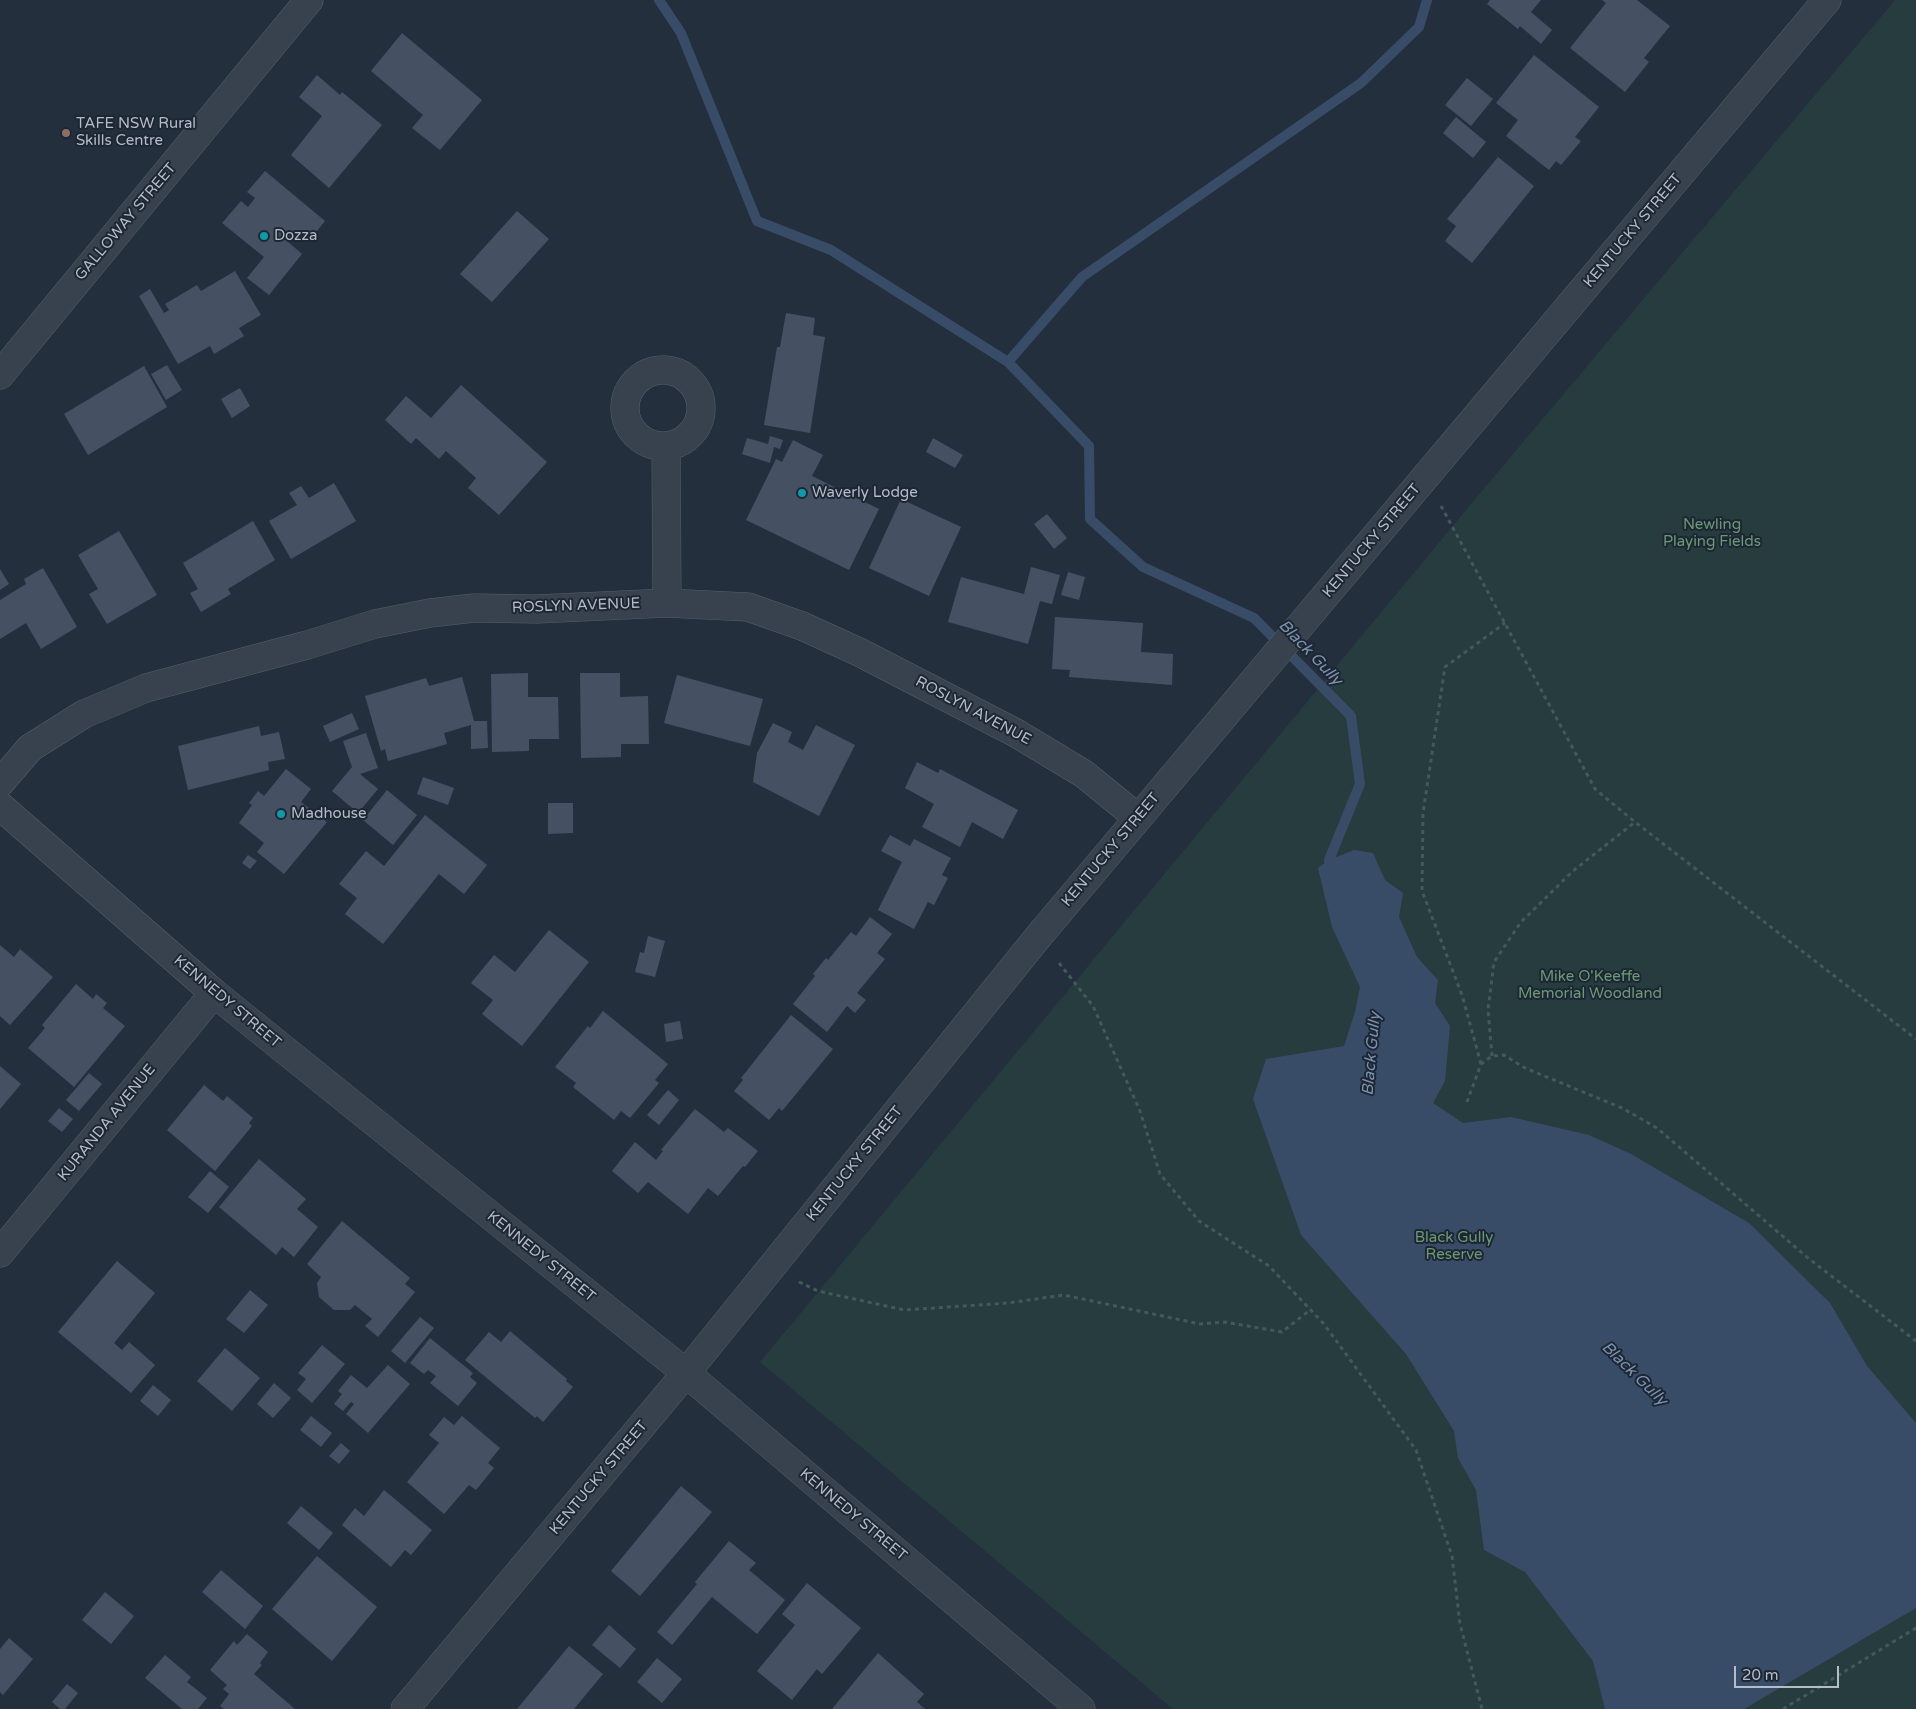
<!DOCTYPE html>
<style>
body{margin:0}
#map{position:relative;width:1916px;height:1709px;overflow:hidden;background:#242f3e;font-family:"Varela Round",sans-serif}
canvas{display:block}
.scale{position:absolute;left:1734px;top:1666px;width:105px;height:22px;box-sizing:border-box;border:2px solid #b4bcc9;border-top:0;padding-left:6px;font-size:15px;line-height:18px;white-space:nowrap;color:#b4bcc9;-webkit-text-stroke:4px #1d2633;paint-order:stroke}
</style>
<div id="map">
<canvas width="1916" height="1709"></canvas>
<div class="scale">20 m</div>
</div>
<script>
const context = document.querySelector('canvas').getContext('2d');
context.lineJoin = 'round';
function paint(path, color) {
  context.fillStyle = color;
  context.fill(path, 'evenodd');
}
function poly(rows) {
  const path = new Path2D();
  for (const r of rows) {
    if (r.length === 3) {
      path.moveTo(r[0] + r[2], r[1]);
      path.arc(r[0], r[1], r[2], 0, 2 * Math.PI);
      continue;
    }
    path.moveTo(r[0], r[1]);
    for (let i = 2; i < r.length; i += 2) path.lineTo(r[i], r[i + 1]);
  }
  return path;
}
function strokePath(path, color, width, dash) {
  context.strokeStyle = color;
  context.lineWidth = width;
  context.lineCap = dash ? 'butt' : 'round';
  context.setLineDash(dash || []);
  context.stroke(path);
}
function label(font, color, halo, rows, align = 'center') {
  context.font = font + ' "Varela Round",sans-serif';
  context.lineWidth = 4;
  context.setLineDash([]);
  context.textBaseline = 'middle';
  context.strokeStyle = halo;
  context.fillStyle = color;
  for (const [text, x, y, turn = 0] of rows) {
    context.save();
    context.translate(x, y);
    context.rotate((+turn || 0) * Math.PI / 180);
    context.textAlign = isNaN(turn) ? turn : align;
    if (halo) context.strokeText(text, 0, 0);
    context.fillText(text, 0, 0);
    context.restore();
  }
}
const green = poly([
 [1895,0,1916,0,1916,1709,1173,1709,760,1362,1466,510]
]);
const water = poly([
 [1354,850,1373,853,1385,880,1403,893,1399,917,1417,957,1438,980,1435,1003,1450,1026,1445,1081,1433,1103,1463,1123,1511,1117,1589,1135,1631,1154,1749,1223,1830,1303,1867,1366,1916,1423,1916,1608,1744,1709,1605,1709,1593,1661,1525,1572,1484,1550,1476,1490,1458,1458,1454,1431,1406,1354,1301,1235,1253,1099,1266,1059,1344,1046,1355,1012,1360,987,1332,927,1318,868,1329,860]
]);
const stream = poly([
 [659,0,681,33,757,221,831,250,1008,362,1089,446,1090,519,1143,567,1254,618,1351,716,1360,784,1329,860,1330,874],
 [1008,362,1082,277,1361,83,1419,27,1427,0]
]);
const building = poly([
 [1490,0,1541,0,1531,12,1552,30,1541,44,1520,26,1518,29,1487,4],
 [1602,0,1637,0,1670,26,1644,58,1649,62,1625,92,1570,48,1606,3],
 [402,33,482,100,440,150,412,128,423,115,371,71],
 [1534,55,1599,107,1575,137,1581,141,1561,165,1556,161,1549,170,1506,136,1518,120,1496,103],
 [317,75,340,95,342,92,382,125,329,188,291,155,322,116,299,97],
 [1467,78,1493,99,1471,126,1445,105],
 [1456,117,1486,142,1473,158,1443,133],
 [1498,157,1534,186,1472,263,1445,241,1456,226,1447,219],
 [265,171,325,221,308,242,295,231,287,241,302,254,269,295,247,278,264,257,222,223,241,201,248,207,255,198,247,192],
 [517,211,549,239,492,302,460,274],
 [235,271,261,315,239,328,244,336,214,354,210,346,178,364,139,296,150,289,164,313,169,310,165,304,197,285,201,291],
 [786,313,815,318,813,335,825,337,810,433,764,425,777,347,780,347],
 [167,365,182,390,166,400,151,374],
 [144,366,167,407,88,455,64,414],
 [461,385,547,462,499,515,468,488,476,478,446,451,439,459,416,438,411,444,385,420,406,396,431,418],
 [240,388,250,406,232,418,221,399],
 [770,436,783,440,780,449,774,447,770,463,742,454,747,438,768,444],
 [933,438,963,455,955,468,926,452],
 [793,440,823,455,812,476,879,509,849,570,746,520,776,459,782,462],
 [334,483,356,521,291,559,269,521,297,505,289,493,301,486,309,498],
 [901,499,961,527,929,596,869,568],
 [1047,514,1067,538,1054,549,1034,524],
 [253,521,275,560,228,589,231,594,201,612,190,593,198,589,183,563],
 [119,531,157,595,107,624,89,594,98,589,78,555],
 [1031,567,1060,575,1052,604,1040,601,1028,644,948,622,961,577,1024,594],
 [43,568,77,627,41,649,26,623,0,639,0,600,26,584,24,579],
 [0,569,9,584,0,590],
 [1068,572,1085,577,1079,600,1061,595],
 [1055,617,1143,623,1141,652,1173,654,1172,685,1069,677,1070,670,1052,669],
 [528,673,528,697,558,697,559,739,529,739,529,751,492,752,491,674],
 [580,673,620,673,620,697,648,696,649,744,621,744,621,757,581,758],
 [677,675,763,699,750,746,664,723],
 [462,677,474,721,487,721,488,748,471,749,471,725,444,733,447,744,388,761,385,749,381,751,365,696,426,678,429,686],
 [352,713,359,729,330,742,323,726],
 [773,723,792,732,788,742,803,750,816,725,855,745,819,816,753,782,757,753],
 [259,726,261,736,279,732,285,759,268,762,269,770,188,790,178,746],
 [366,733,378,768,360,774,378,789,358,813,332,791,352,767,343,741],
 [917,762,938,773,940,769,1018,810,1003,839,972,822,960,847,922,827,934,804,905,788],
 [286,769,311,789,301,802,327,822,284,874,257,852,264,843,239,823,252,805,249,803,258,791,264,796],
 [423,777,454,788,448,805,417,794],
 [387,790,417,815,393,845,363,820],
 [548,803,573,803,573,833,548,834],
 [425,815,487,865,464,894,439,874,383,944,345,914,357,898,339,884,366,851,384,866],
 [890,835,910,846,914,839,951,858,942,875,948,878,934,905,928,902,914,929,878,910,902,862,881,851],
 [248,855,257,861,250,869,242,863],
 [870,917,892,934,877,953,885,959,857,993,866,1000,855,1013,847,1006,827,1032,793,1004,815,976,813,974,826,958,828,960,851,932,856,936],
 [549,930,589,962,522,1046,482,1014,493,1000,471,983,494,955,515,972],
 [648,936,665,941,655,977,635,972,640,952,644,953],
 [0,945,14,957,20,949,53,977,10,1025,0,1016],
 [76,984,93,999,96,994,107,1003,103,1008,125,1026,74,1087,28,1048,45,1028,42,1025],
 [603,1011,668,1064,655,1080,659,1083,630,1118,621,1111,614,1120,573,1087,576,1083,555,1067,588,1026,590,1028],
 [791,1015,833,1049,782,1111,779,1108,769,1120,734,1091,743,1080,741,1078],
 [680,1021,683,1039,666,1042,664,1024],
 [0,1066,21,1084,0,1109],
 [89,1073,102,1084,79,1111,66,1100],
 [204,1085,223,1101,227,1096,253,1118,249,1123,252,1126,215,1171,167,1130],
 [668,1090,679,1100,659,1125,647,1115],
 [59,1108,73,1119,62,1132,48,1121],
 [695,1109,724,1132,728,1128,758,1151,745,1167,743,1166,718,1196,708,1188,688,1214,648,1182,638,1193,612,1171,635,1142,656,1160,663,1151,661,1150],
 [259,1159,306,1199,297,1209,318,1227,294,1257,282,1247,276,1255,219,1207],
 [210,1171,229,1187,208,1213,188,1197],
 [342,1221,410,1278,405,1284,415,1292,378,1337,365,1326,372,1319,355,1305,350,1310,334,1310,319,1297,317,1283,321,1277,307,1264],
 [117,1261,155,1293,114,1343,122,1350,129,1342,155,1365,131,1393,58,1332],
 [250,1290,268,1305,244,1333,226,1319],
 [420,1317,434,1328,405,1363,391,1351],
 [510,1331,567,1379,566,1381,573,1387,543,1422,537,1416,535,1418,465,1360,489,1332,501,1342],
 [430,1338,473,1373,470,1377,477,1383,458,1406,430,1383,436,1376,428,1370,424,1374,410,1363],
 [322,1345,345,1364,312,1403,297,1390,306,1379,298,1373],
 [225,1348,260,1378,232,1411,197,1381],
 [388,1365,410,1384,368,1433,346,1414,354,1404,351,1402,343,1411,334,1404,342,1394,338,1391,351,1375,367,1388],
 [274,1383,291,1398,273,1418,257,1404],
 [153,1385,171,1400,158,1416,140,1401],
 [311,1416,332,1433,321,1447,300,1430],
 [462,1416,500,1448,488,1463,494,1468,476,1490,469,1485,444,1514,407,1482,439,1443,429,1435,444,1417,454,1425],
 [341,1443,350,1451,339,1464,329,1456],
 [681,1486,712,1512,640,1596,611,1571],
 [384,1490,432,1530,411,1555,405,1550,391,1567,342,1525,355,1508,364,1516],
 [301,1506,333,1533,319,1550,287,1523],
 [729,1541,756,1563,749,1570,785,1600,757,1634,712,1597,672,1645,657,1632,697,1584,695,1582],
 [317,1556,377,1607,332,1661,272,1609],
 [221,1570,263,1606,245,1629,202,1592],
 [807,1583,861,1628,822,1674,817,1669,792,1700,757,1671,795,1625,782,1614],
 [105,1592,134,1616,111,1644,82,1620],
 [609,1625,636,1649,620,1668,592,1645],
 [247,1634,268,1652,260,1663,262,1665,254,1674,295,1709,224,1709,220,1706,229,1694,223,1689,227,1685,210,1670,234,1641,237,1645],
 [9,1638,33,1659,3,1695,0,1692,0,1649],
 [569,1646,603,1674,574,1709,517,1709],
 [878,1653,924,1694,917,1702,925,1709,832,1709],
 [165,1655,191,1677,187,1682,207,1698,198,1709,182,1709,145,1678],
 [657,1658,682,1679,662,1703,637,1682],
 [67,1684,78,1693,65,1709,60,1709,52,1702]
]);
const path = poly([
 [1441,506,1595,789,1635,822,1916,1039],
 [1059,963,1093,1006,1140,1111,1160,1174,1199,1221,1269,1266,1324,1324,1416,1450,1452,1556,1460,1624,1482,1709],
 [1492,1056,1488,1010,1494,962,1521,922,1573,871,1635,822],
 [1481,1064,1462,995,1422,891,1423,813,1445,667,1505,623],
 [1467,1102,1481,1064,1492,1056,1504,1055,1525,1068,1622,1108,1657,1128,1808,1258,1916,1341],
 [799,1282,818,1291,904,1310,1008,1303,1064,1295,1200,1324,1225,1322,1282,1332,1310,1310],
 [1783,1709,1916,1628]
]);
const minor = poly([
 [663,408,38],
 [0,375,309,0],
 [666,447,667,603],
 [0,783,30,748,84,714,146,688,307,645,375,624,430,613,474,608,537,609,667,603,748,607,802,626,859,652,1016,733,1084,774,1138,818],
 [0,1253,214,993],
 [686,1373,1081,1709]
]);
const tertiary = poly([
 [0,806,214,993,686,1373],
 [405,1709,686,1373,1038,937,1827,0]
]);
const markers = [
 [66,133,5,"#8d6e63"],
 [264,236,5,"#0f9aa8"],
 [802,493,5,"#0f9aa8"],
 [281,814,5,"#0f9aa8"]
];
const poiNames = [
 ["TAFE NSW Rural",76,124],
 ["Skills Centre",76,141],
 ["Dozza",274,236],
 ["Waverly Lodge",812,493],
 ["Madhouse",291,814]
];
const streetNames = [
 ["GALLOWAY STREET",126,222,-50],
 ["KENTUCKY STREET",1633,231,-50],
 ["KENTUCKY STREET",1372,541,-50],
 ["ROSLYN AVENUE",576,606,-2],
 ["ROSLYN AVENUE",973,711,28],
 ["KENTUCKY STREET",1111,850,-50],
 ["KENNEDY STREET",227,1002,40],
 ["KURANDA AVENUE",107,1123,-51],
 ["KENTUCKY STREET",855,1164,-51],
 ["KENNEDY STREET",541,1257,39],
 ["KENTUCKY STREET",599,1478,-50],
 ["KENNEDY STREET",853,1515,40]
];
const parkNames = [
 ["Newling",1712,525],
 ["Playing Fields",1712,542],
 ["Mike O'Keeffe",1590,977],
 ["Memorial Woodland",1590,994],
 ["Black Gully",1454,1238],
 ["Reserve",1454,1255]
];
const waterNames = [
 ["Black Gully",1310,653,46],
 ["Black Gully",1372,1054,-85],
 ["Black Gully",1634,1374,44]
];
paint(green, '#263c3f');
paint(water, '#394c67');
strokePath(stream, '#394c67', 10);
paint(building, '#455162');
strokePath(minor, '#565f6c', 29);
strokePath(tertiary, '#565f6c', 29);
strokePath(path, '#44595c', 3, [4, 4]);
strokePath(minor, '#38414e', 28);
strokePath(tertiary, '#38414e', 28);
for (const [x, y, r, color] of markers) {
  const dot = new Path2D();
  dot.arc(x, y, r, 0, 2 * Math.PI);
  context.fillStyle = color;
  context.fill(dot);
  strokePath(dot, '#1d2633', 2);
}
label('15px', '#b4bcc9', '#1d2633', poiNames, 'left');
label('15px', '#b4bcc9', '#1d2633', streetNames);
label('15px', '#6b9a76', '#1d2633', parkNames);
label('italic 16px', '#7c92b1', '#1d2633', waterNames);
</script>
